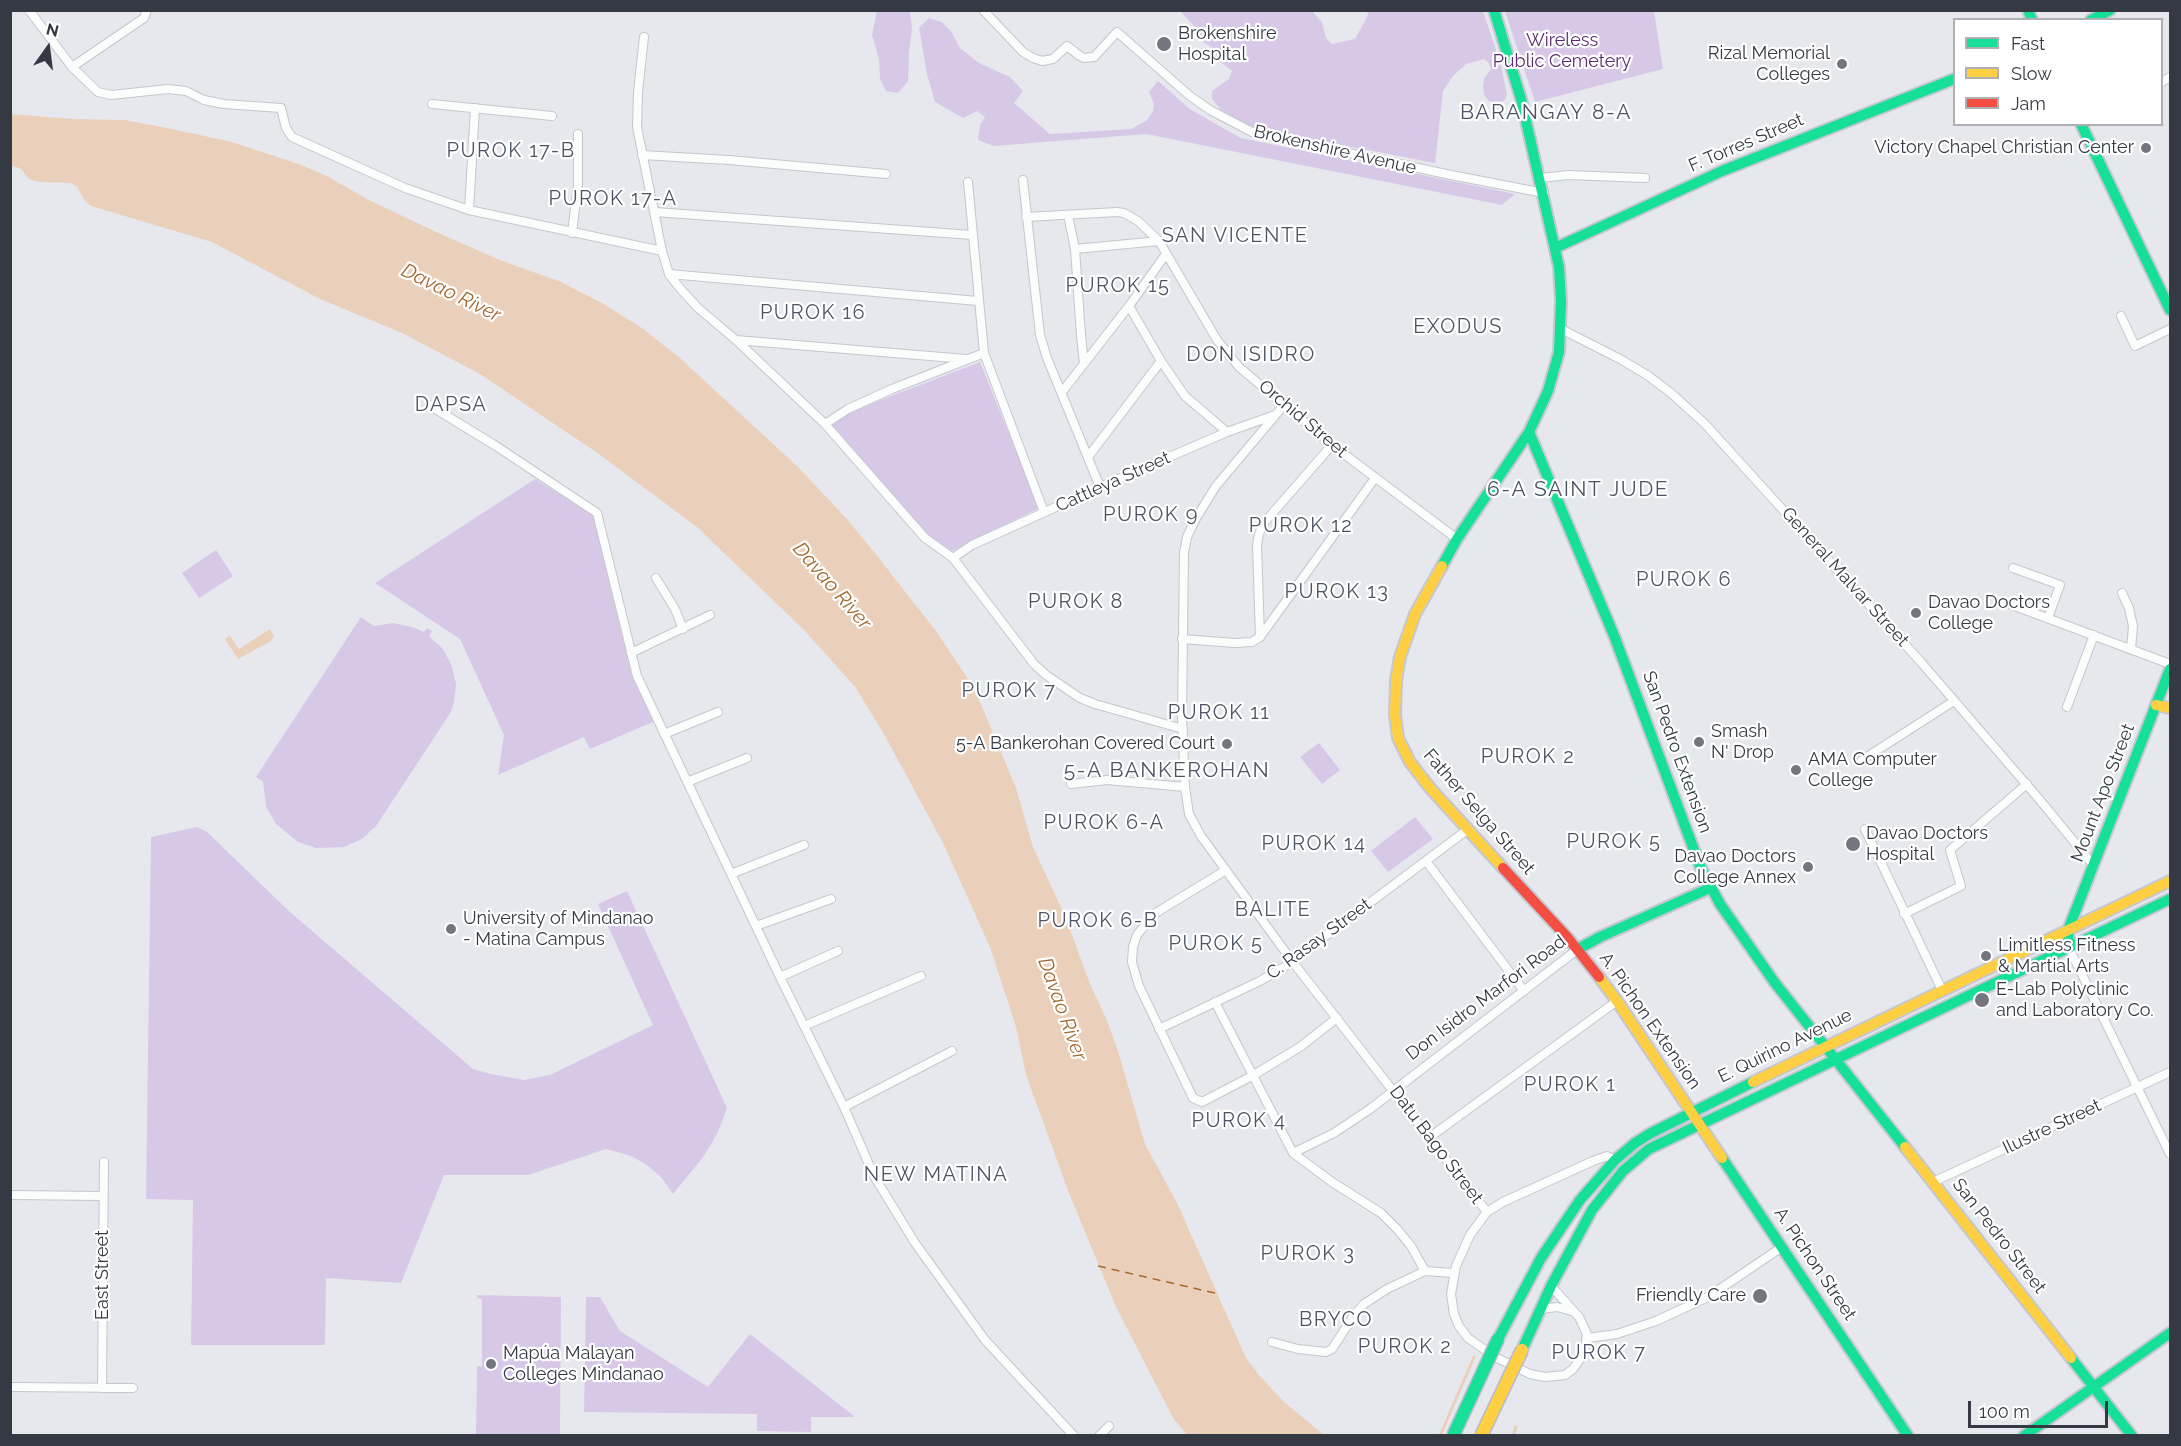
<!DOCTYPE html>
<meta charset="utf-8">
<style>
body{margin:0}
#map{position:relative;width:2181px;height:1446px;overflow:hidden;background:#e7e8ee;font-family:Raleway,sans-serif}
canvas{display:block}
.frame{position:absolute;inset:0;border:12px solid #343943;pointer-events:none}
.legend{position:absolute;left:1953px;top:18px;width:210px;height:108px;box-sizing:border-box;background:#fff;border:2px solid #aeb0b4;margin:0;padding:8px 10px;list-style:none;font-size:18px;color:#343943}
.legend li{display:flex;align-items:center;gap:12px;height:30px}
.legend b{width:30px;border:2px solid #aeb0b4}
.north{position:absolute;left:18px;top:18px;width:60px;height:60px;-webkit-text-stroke:4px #fff;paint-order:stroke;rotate:14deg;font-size:16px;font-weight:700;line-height:24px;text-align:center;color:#343943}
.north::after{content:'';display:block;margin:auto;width:21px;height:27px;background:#343943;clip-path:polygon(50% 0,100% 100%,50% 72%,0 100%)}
.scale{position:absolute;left:1968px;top:1401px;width:140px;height:27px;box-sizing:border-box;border:3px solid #343943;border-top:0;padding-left:8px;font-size:18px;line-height:21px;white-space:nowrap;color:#343943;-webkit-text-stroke:4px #fff;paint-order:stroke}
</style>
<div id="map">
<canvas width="2181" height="1446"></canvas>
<div class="frame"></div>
<ul class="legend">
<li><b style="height:8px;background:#16e098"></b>Fast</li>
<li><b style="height:8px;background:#ffcf43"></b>Slow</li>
<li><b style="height:8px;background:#f24e42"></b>Jam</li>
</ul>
<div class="north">N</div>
<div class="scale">100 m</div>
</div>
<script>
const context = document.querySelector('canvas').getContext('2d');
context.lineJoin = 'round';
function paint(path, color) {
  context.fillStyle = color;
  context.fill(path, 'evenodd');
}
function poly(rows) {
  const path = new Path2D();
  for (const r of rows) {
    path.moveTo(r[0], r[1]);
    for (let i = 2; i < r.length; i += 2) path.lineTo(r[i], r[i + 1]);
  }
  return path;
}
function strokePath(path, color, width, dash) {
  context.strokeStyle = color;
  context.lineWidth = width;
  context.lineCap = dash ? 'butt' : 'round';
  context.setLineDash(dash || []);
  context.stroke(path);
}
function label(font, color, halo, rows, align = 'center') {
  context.font = font + ' Raleway,sans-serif';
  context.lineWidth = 4.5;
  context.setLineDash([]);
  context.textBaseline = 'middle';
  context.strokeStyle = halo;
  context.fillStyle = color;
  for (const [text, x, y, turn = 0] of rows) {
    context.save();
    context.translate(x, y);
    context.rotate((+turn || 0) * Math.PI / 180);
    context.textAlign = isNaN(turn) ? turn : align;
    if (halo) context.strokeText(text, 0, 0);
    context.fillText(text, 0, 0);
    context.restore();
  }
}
const green = poly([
 [877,11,910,11,912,29,909,52,908,81,898,93,886,91,880,79,879,59,872,35],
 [1180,11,1312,11,1322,22,1326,38,1332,44,1355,39,1368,15,1367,11,1483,11,1501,65,1507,95,1504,101,1497,103,1489,101,1484,95,1483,87,1484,79,1491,69,1488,62,1484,59,1466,64,1453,76,1443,91,1435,163,1253,128,1222,111,1212,99,1212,91,1229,79,1232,71,1221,62,1210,46,1198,39,1196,28],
 [1505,11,1654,11,1663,69,1535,102],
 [929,18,942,22,952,33,960,48,979,63,1010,77,1023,91,1014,103,1050,134,1131,129,1146,121,1153,112,1154,104,1149,92,1158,81,1191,110,1241,138,1515,194,1502,205,1146,134,994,146,978,140,980,125,985,117,977,111,963,118,935,102,927,74,919,28],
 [980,362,1039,508,952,551,930,537,831,426,852,411],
 [535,479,593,515,633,679,655,721,590,749,584,737,498,775,504,735,460,639,375,583],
 [216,550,233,576,199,598,182,573],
 [361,617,374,626,393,623,412,627,424,632,427,628,432,631,429,636,443,649,452,666,456,684,454,703,451,712,376,826,362,839,344,847,316,848,298,842,276,824,266,807,263,781,256,777],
 [1319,743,1340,770,1322,784,1300,757],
 [1415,817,1433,839,1388,872,1371,851],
 [197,827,207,832,290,912,473,1069,491,1074,524,1080,550,1075,653,1025,598,904,627,891,727,1108,718,1132,704,1156,673,1194,661,1177,647,1165,631,1156,606,1149,528,1175,444,1175,401,1283,326,1278,325,1345,191,1345,193,1200,146,1199,151,837],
 [477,1295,561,1297,560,1434,476,1435,477,1366,482,1366,482,1299,477,1298],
 [586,1297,600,1297,620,1331,708,1387,750,1334,855,1417,811,1417,811,1432,757,1431,757,1414,584,1412]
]);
const water = poly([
 [11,114,72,119,125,120,172,129,232,142,299,164,327,176,367,199,436,232,500,260,561,282,602,303,642,328,681,359,798,467,847,519,874,552,936,631,974,688,1016,788,1033,847,1065,916,1090,984,1106,1018,1118,1051,1145,1144,1178,1205,1246,1358,1258,1374,1284,1402,1324,1435,1187,1435,1173,1418,1116,1307,1069,1193,1026,1075,1016,1027,990,947,943,843,885,736,856,688,805,631,697,527,596,452,480,374,402,333,318,298,212,242,91,206,85,201,77,187,71,183,39,182,29,179,21,169,11,165],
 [270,629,274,636,271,641,238,659,225,639,230,636,239,649]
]);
const stream = poly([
 [1440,1436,1474,1357],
 [1513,1436,1516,1427]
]);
const ferry = poly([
 [1098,1266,1219,1294]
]);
const street = poly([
 [29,10,72,67,98,92,111,95,168,89,186,91,204,100,224,104,281,108,286,128,292,137,405,188,469,210,662,251],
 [983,10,1023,52,1033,58,1042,61,1053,59,1067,46,1080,56,1084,58,1094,57,1117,32,1190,96,1210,110,1252,132,1446,174,1544,193],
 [644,37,638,92,637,127,662,251,669,274,678,286,698,308,736,340,825,424,925,538,953,558,1034,664,1046,675,1080,698,1095,704,1183,729],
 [72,67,144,18,147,10],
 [2162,82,2170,77],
 [432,104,552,116],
 [642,155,729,160,886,174],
 [1541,178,1568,175,1645,178],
 [1023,180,1040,335,1047,358,1100,487],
 [968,182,984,353,1044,512],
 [469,210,475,108],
 [655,212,972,235],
 [1068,215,1075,249,1081,335,1084,364],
 [1026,217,1117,212,1124,213,1138,221,1159,241,1217,340,1239,367,1332,445,1457,539],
 [572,233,578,185,578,134],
 [1075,249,1159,241],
 [669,274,978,301],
 [1129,306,1161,361,1185,396,1227,432],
 [2121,316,2135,346,2170,329],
 [1561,329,1620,359,1647,375,1671,393,1705,424,1920,661,2039,799,2094,866],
 [736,340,966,359],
 [1062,392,1129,306,1166,254],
 [429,405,496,446,597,513,637,676,780,977,844,1107,874,1176,915,1243,985,1340,1074,1436],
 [1284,405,1216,486,1195,520,1187,537,1184,553,1182,717,1185,787,1189,814,1201,836,1292,961,1487,1212],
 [825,424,848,409,892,389,984,353],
 [1088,457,1161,361],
 [953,558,972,545,1100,487,1227,432,1275,415],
 [2013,568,2060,585,2048,618],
 [656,578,675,609,683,629],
 [2122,593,2129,608,2133,626,2131,649],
 [2004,602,2170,664],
 [1260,637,1257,545,1259,534,1263,524,1332,445],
 [1182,639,1235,643,1252,642,1260,637,1375,478],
 [631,653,710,615],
 [2067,707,2094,635],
 [664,734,718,712],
 [1862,760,1954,701],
 [687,782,747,758],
 [1071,784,1107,780,1185,787],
 [1865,829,1942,990],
 [1426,861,1524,991],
 [1226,870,1154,914,1137,935,1133,947,1132,962,1139,986,1193,1098,1202,1102,1252,1076,1300,1047,1337,1018],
 [731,874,804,845],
 [1904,914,1961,886,1950,850,2027,784],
 [756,926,831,899],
 [2069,948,2170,1154],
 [780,977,838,951],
 [1215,1002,1293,1153,1332,1182,1381,1213,1397,1229,1411,1246,1425,1271],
 [804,1026,921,976],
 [1159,1029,1260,981,1284,967,1467,830],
 [844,1107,952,1051],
 [1430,1137,1617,1001],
 [1293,1153,1334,1133,1370,1109,1578,949],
 [1933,1182,2170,1072],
 [10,1195,103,1196],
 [1551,1286,1579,1317,1587,1334,1585,1348,1581,1358,1573,1369,1565,1375,1545,1377,1530,1374,1495,1357,1468,1338,1459,1326,1454,1314,1451,1294,1456,1266,1470,1235,1487,1212,1503,1202,1593,1161,1607,1156,1615,1160],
 [1540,1309,1557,1307,1572,1311],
 [1587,1338,1617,1334,1656,1321,1708,1297,1782,1247],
 [1272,1342,1298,1349,1326,1352,1332,1349,1355,1314,1364,1304,1387,1289,1425,1271,1454,1273],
 [10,1387,133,1388],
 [102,1388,104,1162],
 [1099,1436,1109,1426]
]);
const fast = poly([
 [2028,10,2032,20],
 [2091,20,2110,10],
 [2081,124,2170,310],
 [1555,248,1722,171,1954,79],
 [1529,432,1615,638,1700,866,1720,904,1775,983,1905,1147],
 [1442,566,1457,539,1529,432,1548,391,1559,352,1561,301,1559,267,1521,99,1494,10],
 [2069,948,2068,930,2170,669],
 [1578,949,1600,937,1710,888],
 [1722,1158,1908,1436],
 [1498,1339,1541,1258,1580,1200,1615,1160,1635,1143,1651,1133,1753,1082],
 [1522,1350,1551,1286,1592,1210,1623,1171,1649,1149,2170,899],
 [2071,1358,2132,1436],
 [2024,1436,2170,1333]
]);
const slow = poly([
 [1442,566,1415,614,1400,657,1396,681,1395,715,1398,738,1410,762,1430,788,1503,868],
 [2156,705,2170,708],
 [1599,977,1617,1001,1722,1158],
 [1753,1082,2170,881],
 [1905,1147,2071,1358]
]);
const jam = poly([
 [1503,868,1568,938,1599,977]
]);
const fastBridge = poly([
 [1453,1436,1498,1339]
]);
const slowBridge = poly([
 [1481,1436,1522,1350]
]);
const markers = [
 [1164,44,8,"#73767f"],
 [1842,64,6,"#73767f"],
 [2146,148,6,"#73767f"],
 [1916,613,6,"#73767f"],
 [1699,742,6,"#73767f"],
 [1227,744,6,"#73767f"],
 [1796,770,6,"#73767f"],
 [1853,844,8,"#73767f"],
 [1808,867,6,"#73767f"],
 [451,929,6,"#73767f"],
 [1986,956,6,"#73767f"],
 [1982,1000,8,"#73767f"],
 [1760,1296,8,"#73767f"],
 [491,1364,6,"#73767f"]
];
const poiNames = [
 ["Brokenshire",1178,34],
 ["Hospital",1178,55],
 ["Rizal Memorial",1830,54,"right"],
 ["Colleges",1830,75,"right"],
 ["Victory Chapel Christian Center",2134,148,"right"],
 ["Davao Doctors",1928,603],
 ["College",1928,624],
 ["Smash",1711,732],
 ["N' Drop",1711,753],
 ["5-A Bankerohan Covered Court",1215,744,"right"],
 ["AMA Computer",1808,760],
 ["College",1808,781],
 ["Davao Doctors",1866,834],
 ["Hospital",1866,855],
 ["Davao Doctors",1796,857,"right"],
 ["College Annex",1796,878,"right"],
 ["University of Mindanao",463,919],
 ["- Matina Campus",463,940],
 ["Limitless Fitness",1998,946],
 ["& Martial Arts",1998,967],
 ["E-Lab Polyclinic",1996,990],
 ["and Laboratory Co.",1996,1011],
 ["Friendly Care",1746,1296,"right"],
 ["Mapúa Malayan",503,1354],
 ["Colleges Mindanao",503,1375]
];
const parkNames = [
 ["Wireless",1562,41],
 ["Public Cemetery",1562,62]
];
const streetNames = [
 ["F. Torres Street",1746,143,-23],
 ["Brokenshire Avenue",1335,150,13],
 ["Orchid Street",1303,419,40],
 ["Cattleya Street",1113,482,-24],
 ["General Malvar Street",1845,577,48],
 ["San Pedro Extension",1677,752,70],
 ["Mount Apo Street",2103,793,-69],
 ["Father Selga Street",1479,812,49],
 ["C. Rasay Street",1319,939,-36],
 ["Don Isidro Marfori Road",1486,998,-37],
 ["A. Pichon Extension",1650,1021,55],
 ["E. Quirino Avenue",1785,1046,-26],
 ["Ilustre Street",2052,1127,-25],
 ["Datu Bago Street",1436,1145,53],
 ["San Pedro Street",1999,1236,52],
 ["A. Pichon Street",1815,1264,56],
 ["East Street",103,1275,-90]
];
const neighbourhoodNames = [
 ["PUROK 17-B",511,151],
 ["PUROK 17-A",613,199],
 ["SAN VICENTE",1235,236],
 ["PUROK 15",1118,286],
 ["PUROK 16",813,313],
 ["EXODUS",1458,327],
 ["DON ISIDRO",1251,355],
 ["DAPSA",451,405],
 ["PUROK 9",1151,515],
 ["PUROK 12",1301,526],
 ["PUROK 6",1684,580],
 ["PUROK 13",1337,592],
 ["PUROK 8",1076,602],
 ["PUROK 7",1009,691],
 ["PUROK 11",1219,713],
 ["PUROK 2",1528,757],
 ["PUROK 6-A",1104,823],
 ["PUROK 5",1614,842],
 ["PUROK 14",1314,844],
 ["BALITE",1273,910],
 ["PUROK 6-B",1098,921],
 ["PUROK 5",1216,944],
 ["PUROK 1",1570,1085],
 ["PUROK 4",1239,1121],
 ["NEW MATINA",936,1175],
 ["PUROK 3",1308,1254],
 ["BRYCO",1336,1320],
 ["PUROK 2",1405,1347],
 ["PUROK 7",1599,1353]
];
const waterNames = [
 ["Davao River",451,293,26],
 ["Davao River",832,586,49],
 ["Davao River",1062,1009,70]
];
const quarterNames = [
 ["BARANGAY 8-A",1546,113],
 ["6-A SAINT JUDE",1578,490],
 ["5-A BANKEROHAN",1167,771]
];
paint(green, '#d7c8e8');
paint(water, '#ead0ba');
strokePath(stream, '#ead0ba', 3);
strokePath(ferry, '#a16832', 1.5, [8, 6]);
strokePath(street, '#c5c6cc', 10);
strokePath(fast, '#c5c7d2', 14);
strokePath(slow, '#c5c7d2', 14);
strokePath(jam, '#c5c7d2', 14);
strokePath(street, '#fbfcfc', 8);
strokePath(fast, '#16e098', 10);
strokePath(slow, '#ffcf43', 10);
strokePath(jam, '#f24e42', 10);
strokePath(fastBridge, '#b6bbcf', 15, []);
strokePath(slowBridge, '#b6bbcf', 15, []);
strokePath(fastBridge, '#16e098', 12);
strokePath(slowBridge, '#ffcf43', 12);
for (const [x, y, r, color] of markers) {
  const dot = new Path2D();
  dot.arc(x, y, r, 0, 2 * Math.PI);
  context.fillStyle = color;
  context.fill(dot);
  strokePath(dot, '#fff', 2);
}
label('18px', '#343943', '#fff', poiNames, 'left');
label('18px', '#5b2b71', '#fff', parkNames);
label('18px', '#343943', '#fff', streetNames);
context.letterSpacing = '1.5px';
label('20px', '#4c5565', '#fff', neighbourhoodNames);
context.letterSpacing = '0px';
label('italic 20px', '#a16832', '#fff', waterNames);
context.letterSpacing = '1.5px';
label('21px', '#4c5565', '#fff', quarterNames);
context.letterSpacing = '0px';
</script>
